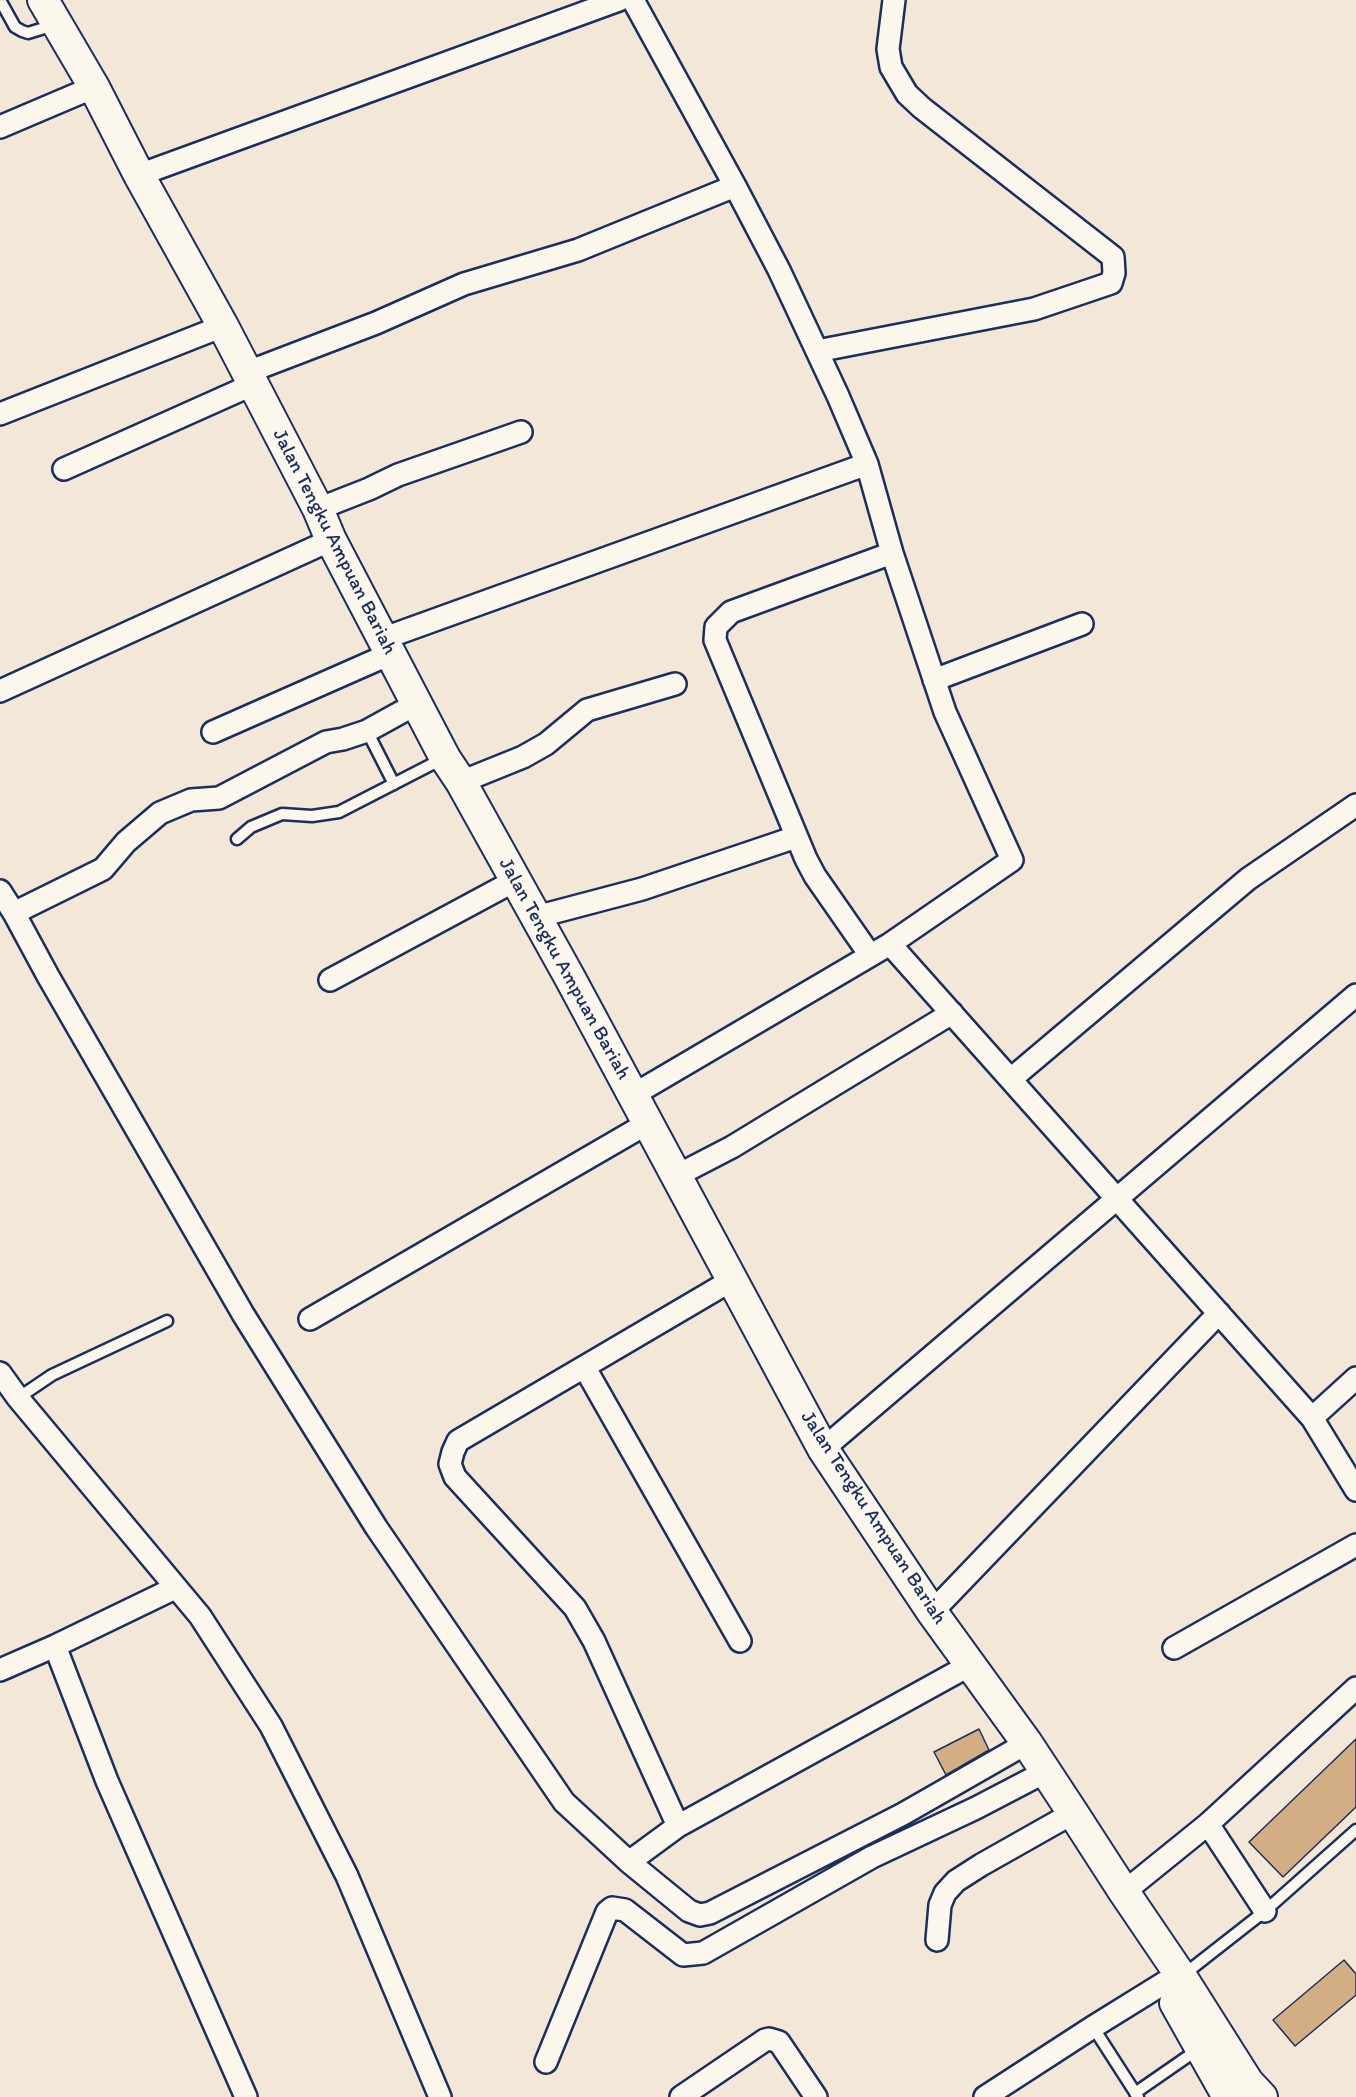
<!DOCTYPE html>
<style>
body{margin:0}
canvas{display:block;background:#f3e8d7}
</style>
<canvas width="1356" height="2097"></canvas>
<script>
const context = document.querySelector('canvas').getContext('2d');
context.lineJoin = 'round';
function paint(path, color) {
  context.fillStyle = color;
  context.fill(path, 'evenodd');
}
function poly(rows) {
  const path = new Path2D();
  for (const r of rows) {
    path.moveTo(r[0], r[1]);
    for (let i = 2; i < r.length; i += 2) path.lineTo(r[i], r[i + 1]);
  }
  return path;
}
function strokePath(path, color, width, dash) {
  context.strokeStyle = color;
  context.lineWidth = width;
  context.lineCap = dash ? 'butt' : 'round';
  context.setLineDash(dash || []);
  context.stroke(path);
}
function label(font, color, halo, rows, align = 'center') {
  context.font = font + ' Itim,sans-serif';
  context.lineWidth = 4.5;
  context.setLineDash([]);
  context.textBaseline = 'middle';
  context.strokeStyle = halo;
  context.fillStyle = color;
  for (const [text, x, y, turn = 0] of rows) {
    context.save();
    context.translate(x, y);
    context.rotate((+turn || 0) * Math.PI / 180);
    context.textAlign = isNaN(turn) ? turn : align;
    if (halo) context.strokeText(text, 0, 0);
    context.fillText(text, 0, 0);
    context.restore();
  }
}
const building = poly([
 [979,1729,989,1750,946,1775,934,1752,979,1729],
 [1356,1739,1356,1807,1283,1877,1249,1842,1356,1739],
 [1344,1960,1356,1974,1356,1995,1295,2046,1273,2020,1344,1960]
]);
const service = poly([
 [0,0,15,27,22,31,28,33,54,25],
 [367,731,394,784],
 [237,839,251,827,282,814,312,816,339,812,444,758],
 [18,1398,52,1375,167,1321],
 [1182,1976,1265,1911,1356,1830],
 [1093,2027,1138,2097],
 [1135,2093,1200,2048]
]);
const minor = poly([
 [633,0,735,186,779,270,838,396,867,464],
 [0,127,94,87],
 [139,175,619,0],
 [817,351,1034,309,1111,283,1114,273,1113,257,922,108,907,94,891,67,888,49,894,0],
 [248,372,376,323,464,284,578,250,735,186],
 [0,414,223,326],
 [64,469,254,384],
 [318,509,369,489,398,475,521,432],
 [382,639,867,464,892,553,945,712,1012,860,890,944,633,1095],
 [934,680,1082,624],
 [0,691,331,540],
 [213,732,390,654],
 [461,782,523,757,546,744,587,710,675,684],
 [0,891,14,913,48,976,243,1314,376,1527,564,1802,629,1862,678,1826,970,1665],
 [14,913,103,869,126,842,160,813,191,800,219,798,326,742,343,739,367,731,416,704],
 [536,917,642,889,796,837],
 [890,944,1312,1418,1356,1490],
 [870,955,815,876,806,859,715,640,716,627,731,612,892,553],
 [330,980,516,880],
 [1011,1079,1248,879,1356,805],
 [676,1176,732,1147,952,1013],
 [310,1319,648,1123],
 [585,1368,740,1641],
 [0,1373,18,1398,200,1616,271,1726,347,1876,440,2097],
 [1312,1418,1356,1378],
 [823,1449,1356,995],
 [932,1612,1219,1313],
 [55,1646,107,1781,246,2097],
 [1174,1648,1356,1545],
 [0,1670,55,1646,175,1588],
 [1208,1824,1265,1911],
 [678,1826,594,1641,575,1608,455,1477,450,1464,453,1452,458,1441,732,1280],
 [629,1862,689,1911,700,1915,710,1913,903,1814,1027,1743],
 [1124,1892,1208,1824,1356,1688],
 [937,1940,940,1905,945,1893,956,1881,981,1865,1073,1813],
 [546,2062,607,1912,612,1908,625,1910,683,1955,703,1953,872,1857,976,1808,1045,1772],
 [681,2097,765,2040,769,2039,779,2042,816,2097],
 [985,2097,1093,2027,1164,1983,1181,1976]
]);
const secondary = poly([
 [43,0,94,87,139,175,223,326,318,509,331,540,445,758,461,782,570,978,823,1449,932,1612,1027,1743,1073,1813,1124,1892,1181,1976,1248,2082,1262,2097],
 [1175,2003,1228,2097]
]);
const streetNames = [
 ["Jalan Tengku Ampuan Bariah",334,542,63],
 ["Jalan Tengku Ampuan Bariah",564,969,61],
 ["Jalan Tengku Ampuan Bariah",873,1518,57]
];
paint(building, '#d3ae85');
strokePath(building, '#1b2f5e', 1.5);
strokePath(service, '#1b2f5e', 15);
strokePath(minor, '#1b2f5e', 26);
strokePath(secondary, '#1b2f5e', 34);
strokePath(service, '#fbf7ec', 10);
strokePath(minor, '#fbf7ec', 21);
strokePath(secondary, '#fbf7ec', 30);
label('20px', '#1b2f5e', '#fbf7ec', streetNames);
</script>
